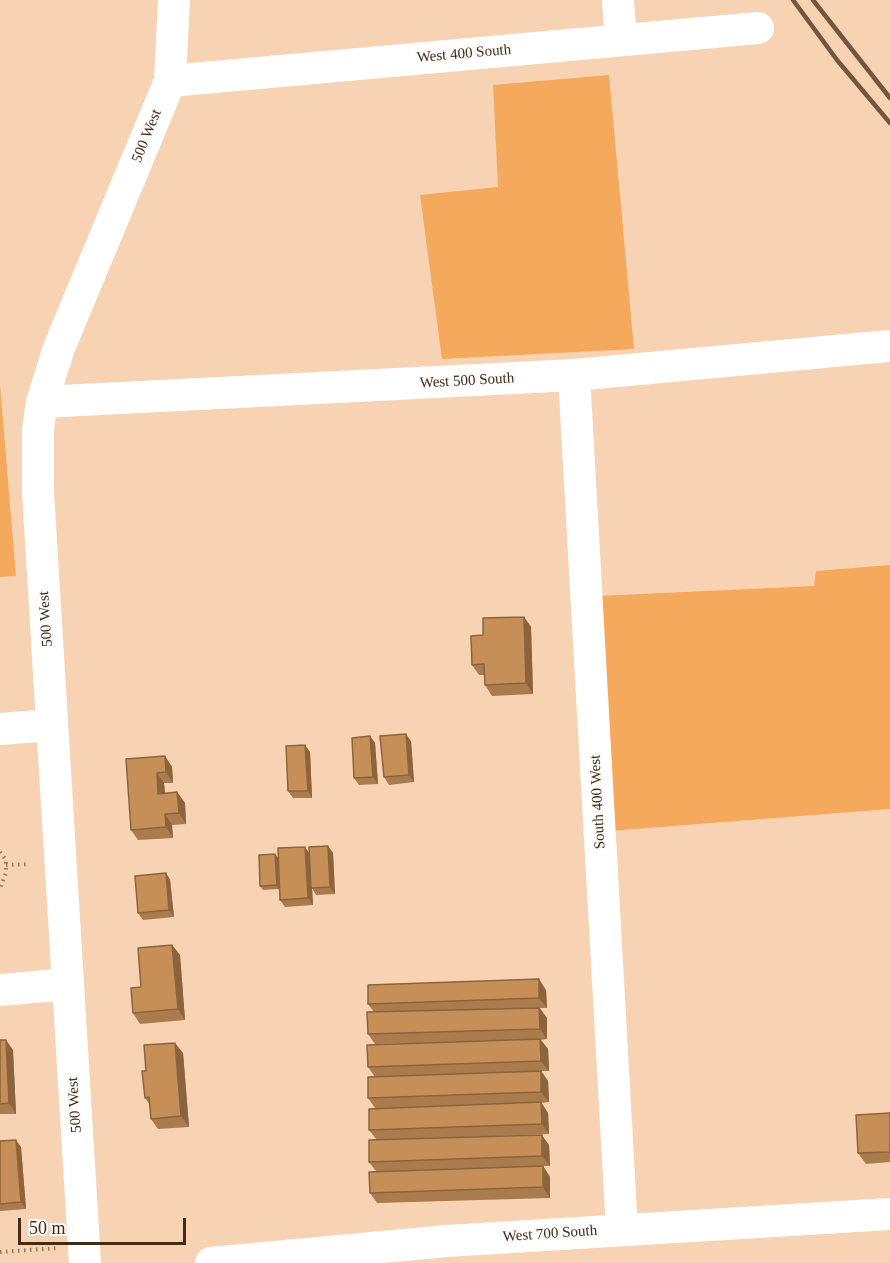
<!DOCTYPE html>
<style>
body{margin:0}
#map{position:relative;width:890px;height:1263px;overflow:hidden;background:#f7d3b3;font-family:"Times New Roman",serif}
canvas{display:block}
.scale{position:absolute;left:18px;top:1218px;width:168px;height:27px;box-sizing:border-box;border:3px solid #432c15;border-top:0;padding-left:8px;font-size:18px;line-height:21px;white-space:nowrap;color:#432c15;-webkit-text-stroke:4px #fbfbfb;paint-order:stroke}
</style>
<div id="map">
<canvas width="890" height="1263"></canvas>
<div class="scale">50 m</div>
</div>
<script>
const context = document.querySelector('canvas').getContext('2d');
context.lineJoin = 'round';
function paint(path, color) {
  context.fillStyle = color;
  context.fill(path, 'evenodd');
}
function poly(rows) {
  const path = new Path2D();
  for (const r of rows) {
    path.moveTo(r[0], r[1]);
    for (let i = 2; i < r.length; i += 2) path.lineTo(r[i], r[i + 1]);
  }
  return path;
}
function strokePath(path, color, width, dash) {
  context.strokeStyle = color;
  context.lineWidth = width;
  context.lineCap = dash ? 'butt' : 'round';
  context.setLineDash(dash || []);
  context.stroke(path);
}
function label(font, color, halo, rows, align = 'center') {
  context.font = font + ' "Times New Roman",serif';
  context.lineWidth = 4.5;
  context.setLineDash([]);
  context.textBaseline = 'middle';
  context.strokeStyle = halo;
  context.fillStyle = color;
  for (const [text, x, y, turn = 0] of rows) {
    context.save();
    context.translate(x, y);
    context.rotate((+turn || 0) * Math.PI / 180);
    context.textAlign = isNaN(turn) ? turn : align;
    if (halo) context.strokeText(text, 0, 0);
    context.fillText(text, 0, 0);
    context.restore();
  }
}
const green = poly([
 [609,75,634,349,442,359,420,195,498,187,493,85],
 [0,385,16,576,0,577],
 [890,565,890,809,610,831,598,596,814,586,816,571]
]);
const path = poly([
 [0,852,6,860,6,873,0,888],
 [6,865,29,864],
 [0,1252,59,1248]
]);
const minor = poly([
 [618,0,621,40],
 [170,81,758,28],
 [574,375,622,1230],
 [42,402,574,375,890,346],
 [0,729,52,725],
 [0,990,68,984],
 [85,1263,38,492,38,429,42,402,59,348,170,81,174,0],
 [211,1263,447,1241,890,1214]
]);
const rail = poly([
 [793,0,837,60,890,123],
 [813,0,890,98]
]);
const wall = poly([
 [524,617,531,627,533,694,492,696,485,685,484,675,479,675,472,665,483,635],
 [370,736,375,743,378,784,359,785,354,778],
 [411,741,414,782,389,785,384,777],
 [310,752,312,798,293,798,288,791],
 [165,756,172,767,173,783,164,783,165,793,177,792,185,803,186,824,172,825,173,838,138,840,131,830],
 [328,846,333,853,335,894,316,895,312,888,313,905,285,907,280,900,310,853],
 [275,854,278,858,279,889,263,890,260,886],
 [166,873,170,880,174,917,143,920,138,913],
 [172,945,180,955,185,1020,140,1024,133,1013,141,987],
 [546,990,547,1008,540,1008,547,1018,547,1039,541,1040,548,1049,549,1071,541,1071,548,1081,549,1102,541,1103,548,1113,549,1134,444,1138,549,1145,550,1166,543,1166,550,1177,550,1198,377,1203,370,1193,376,1171,369,1162,377,1140,369,1130,375,1108,368,1098,375,1077,368,1067,459,1042,375,1044,368,1034,374,1012,368,1004],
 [0,1040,13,1050,16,1114,0,1114],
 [183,1053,189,1127,158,1129,151,1119,150,1105,145,1098,146,1071],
 [890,1113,890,1162,866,1164,858,1153],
 [0,1141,21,1147,26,1209,0,1211]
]);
const shadedWall = poly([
 [524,617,531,627,533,694,526,683],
 [406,734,411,741,414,782,409,775],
 [370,736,375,743,378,784,373,777],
 [305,745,310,752,312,798,308,791],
 [165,756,172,767,173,783,166,772],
 [157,773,164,783,166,804,158,794],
 [177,792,185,803,186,824,179,813],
 [165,814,172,825,173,838,166,827],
 [328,846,333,853,335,894,330,887],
 [305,847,310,854,313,905,308,898],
 [275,854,278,858,279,889,277,885],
 [166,873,170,880,174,917,169,910],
 [172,945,180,955,185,1020,178,1009],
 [539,979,546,990,547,1008,539,998],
 [539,1008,547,1018,547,1039,540,1029],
 [540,1039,548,1049,549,1071,541,1061],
 [6,1040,13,1050,16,1114,9,1103],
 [175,1043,183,1053,189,1127,181,1116],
 [541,1071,548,1081,549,1102,541,1092],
 [541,1102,548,1113,549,1134,542,1124],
 [542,1135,549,1145,550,1166,542,1156],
 [16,1140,21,1147,26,1209,21,1202],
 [543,1166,550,1177,550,1198,543,1187]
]);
const building = poly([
 [524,617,526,683,485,685,484,664,472,665,471,636,483,635,483,618,524,617],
 [406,734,409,775,384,777,380,736,406,734],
 [370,736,373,777,354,778,352,738,370,736],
 [305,745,308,791,288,791,286,746,305,745],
 [165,756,166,772,157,773,158,794,177,792,179,813,165,814,166,827,131,830,126,759,165,756],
 [328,846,330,887,311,888,309,847,328,846],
 [305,847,308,898,280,900,278,848,305,847],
 [275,854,277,885,260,886,259,855,275,854],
 [166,873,169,910,138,913,135,876,166,873],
 [172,945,178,1009,133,1013,131,988,141,987,138,948,172,945],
 [539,979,539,998,368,1004,368,985,539,979],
 [539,1008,540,1029,368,1034,367,1012,539,1008],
 [540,1039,541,1061,368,1067,367,1045,540,1039],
 [0,1040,6,1040,9,1103,0,1104,0,1040],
 [175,1043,181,1116,151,1119,149,1097,145,1098,142,1071,146,1071,144,1045,175,1043],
 [541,1071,541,1092,368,1098,368,1077,541,1071],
 [541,1102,542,1124,369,1130,369,1109,541,1102],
 [890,1113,890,1152,858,1153,856,1115,890,1113],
 [542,1135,542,1156,369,1162,369,1140,542,1135],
 [16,1140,21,1202,0,1204,0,1141,16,1140],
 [543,1166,543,1187,370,1193,369,1172,543,1166]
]);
const streetNames = [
 ["West 400 South",464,54,-5],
 ["500 West",147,136,-68],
 ["West 500 South",467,381,-3],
 ["500 West",46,619,-94],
 ["South 400 West",598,802,-93],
 ["500 West",75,1105,-94],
 ["West 700 South",550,1234,-4]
];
paint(green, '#f5a95c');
strokePath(path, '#95785d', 4, [1.5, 4.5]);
strokePath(minor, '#fff', 32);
strokePath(rail, '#71573d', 4.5);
paint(wall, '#aa7b4c');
paint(shadedWall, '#8b643e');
paint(building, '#c68f58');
strokePath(building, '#8b643e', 1.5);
label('15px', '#432c15', '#fbfbfb', streetNames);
</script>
